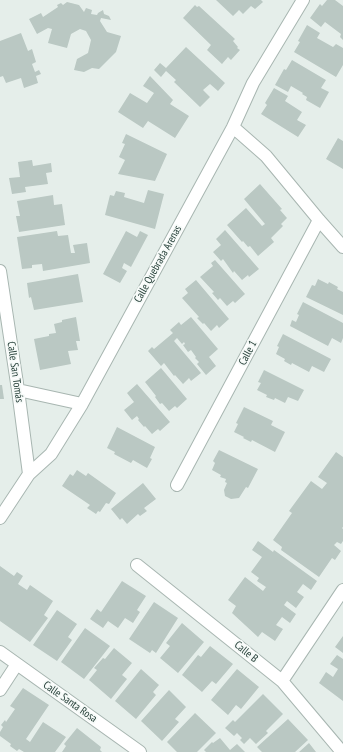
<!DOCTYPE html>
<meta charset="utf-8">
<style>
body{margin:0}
canvas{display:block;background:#e5eeea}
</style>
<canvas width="343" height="752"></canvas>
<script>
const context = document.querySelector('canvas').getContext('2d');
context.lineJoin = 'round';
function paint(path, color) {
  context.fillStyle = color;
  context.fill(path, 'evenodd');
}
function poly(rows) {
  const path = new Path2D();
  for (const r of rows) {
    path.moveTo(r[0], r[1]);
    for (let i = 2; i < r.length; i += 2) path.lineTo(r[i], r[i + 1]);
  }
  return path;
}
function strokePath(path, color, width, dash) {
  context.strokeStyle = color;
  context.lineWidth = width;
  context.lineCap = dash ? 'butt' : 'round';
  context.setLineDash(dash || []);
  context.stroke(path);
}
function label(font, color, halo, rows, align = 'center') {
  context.font = font + ' "PT Sans Narrow",sans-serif';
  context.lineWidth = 3.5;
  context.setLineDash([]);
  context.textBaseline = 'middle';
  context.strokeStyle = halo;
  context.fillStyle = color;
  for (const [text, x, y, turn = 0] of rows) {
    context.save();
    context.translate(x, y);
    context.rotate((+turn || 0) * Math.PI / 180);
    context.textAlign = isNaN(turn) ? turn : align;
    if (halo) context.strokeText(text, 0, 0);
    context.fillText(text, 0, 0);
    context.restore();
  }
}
const building = poly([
 [216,0,261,0,263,2,255,9,251,6,243,14,239,10,233,16],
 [327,0,335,0,343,6,343,40,340,37,341,34,325,22,321,27,310,18,320,4,322,6],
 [67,2,79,5,84,12,86,8,92,10,91,14,97,15,98,13,103,10,104,14,109,16,111,20,101,18,100,21,107,32,121,36,116,52,99,69,92,68,84,72,74,70,77,59,88,53,91,40,86,31,80,29,71,34,67,48,48,43,52,29,48,28,37,34,29,19,41,13,43,17,58,7,57,5,61,3,63,5],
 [195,5,197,7,199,6,235,39,233,41,238,47,237,48,240,50,231,60,228,57,222,64,207,50,211,45,183,18],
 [307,25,320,33,317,38,333,47,336,44,343,48,343,65,336,77,294,52,300,42,298,41],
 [21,33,28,51,32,49,36,62,32,64,35,72,39,70,41,74,36,76,38,83,24,88,21,78,6,83,3,76,0,77,0,41],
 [186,47,225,83,218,91,210,84,203,90,210,97,200,107,174,82,176,80,166,71,161,77,154,70,160,63,166,68],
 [292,60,326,80,321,88,329,92,320,108,306,100,307,97,302,94,303,93,291,86,288,92,275,85,284,69,286,70],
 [150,76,173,100,170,104,189,116,175,138,148,121,143,128,118,112,130,93,147,103,154,93,143,86],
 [274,88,288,96,285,101,302,112,297,120,306,125,298,137,261,114,267,105,265,103],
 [126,134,167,154,155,181,118,174,125,160,119,157,125,144,122,143],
 [338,138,343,141,343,169,326,159],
 [32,160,33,166,51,163,52,172,46,173,48,184,25,187,26,192,12,194,9,178,20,177,18,162],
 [260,184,282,209,280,210,287,218,281,224,283,226,271,238,274,242,258,256,250,246,248,247,243,241,242,242,227,225,246,208,262,226,265,224,244,199],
 [148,190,164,194,155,229,105,215,110,195,114,196,116,191,125,193,124,197,144,203],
 [53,195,54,205,62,204,65,225,19,232,16,216,20,216,17,201],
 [225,230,259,269,249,277,248,275,242,280,234,271,233,273,223,259,221,261,213,252,221,245,216,239],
 [57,231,58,236,68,235,71,253,75,253,73,245,87,243,90,263,43,271,42,264,32,265,32,268,22,269,17,237],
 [126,231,137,237,140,231,148,235,131,267,124,263,122,268,127,271,120,283,103,274],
 [215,260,245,294,235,303,233,301,227,306,220,298,218,300,212,293,214,292,200,277,213,266,211,263],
 [78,274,83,302,34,310,31,297,29,298,27,283],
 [318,279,328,284,329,282,338,287,337,289,343,292,343,315,306,297,312,285,315,286],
 [196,280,229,319,219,328,217,325,211,331,204,323,203,324,197,318,199,317,182,298,188,293,185,289],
 [303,302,343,323,343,338,341,343,332,338,328,346,290,326,292,320,296,322,299,315,297,314],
 [76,317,80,341,76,341,78,350,68,351,71,364,40,370,34,339,49,336,49,334,56,333,54,324,62,322,62,320],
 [191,317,218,349,209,357,216,366,206,375,197,364,199,362,195,358,196,357,191,350,188,352,183,345,185,344,184,342,182,344,177,338,174,341,201,373,191,381,189,378,183,384,175,375,174,376,164,363,161,366,148,351,152,347,154,349,173,333,170,330,179,322,181,325],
 [283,334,331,359,324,372,312,366,309,372,292,363,291,365,284,361,285,359,276,354,279,347,277,346],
 [161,368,187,399,177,408,175,406,169,411,162,403,160,404,155,397,156,396,145,382],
 [264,370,304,390,298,401,288,397,285,403,275,398,274,400,266,397,267,395,257,390,261,383,258,382],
 [137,384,170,422,160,431,158,429,152,434,145,426,144,427,138,420,139,419,137,416,132,420,124,410,134,402,127,393],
 [0,385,2,385,4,399,0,399],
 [244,407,273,421,271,425,285,432,275,452,252,440,251,442,243,438,244,437,234,432,238,424,236,423],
 [117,427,155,447,150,458,152,459,147,468,133,460,131,463,114,454,115,452,107,448],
 [219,450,258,469,248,488,246,487,239,498,231,499,225,496,224,490,227,483,225,482,226,479,220,477,221,475,212,470,215,463,213,461],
 [336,452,343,457,343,527,342,528,343,529,343,541,341,544,337,542,334,545,341,551,335,560,332,558,319,577,281,550,282,547,273,540,292,513,289,511,311,481,322,489,327,483,318,477],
 [77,470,86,476,88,473,116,493,109,504,106,503,100,512,98,511,96,514,87,508,90,505,62,486,70,474,73,476],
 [143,483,156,499,144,508,147,511,140,516,138,514,127,524,122,518,120,520,111,509],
 [258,541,273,552,274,550,317,581,311,590,303,584,297,592,304,597,296,608,287,601,284,605,296,614,290,623,282,617,276,625,283,629,275,641,262,632,258,637,232,613,236,606,228,600,245,577,263,591,266,587,257,581,259,578,251,572,262,557,252,550],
 [0,566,14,576,17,572,23,576,18,584,27,590,30,585,53,601,44,615,48,618,30,642,0,621],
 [122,581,146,596,137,610,140,612,133,623,125,618,118,628,108,621,103,628,90,619,97,609,101,612],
 [154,602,178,618,156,653,152,650,150,653,129,639],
 [57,610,77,624,68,637,72,640,57,661,33,645],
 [182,623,204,642,178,673,160,658,170,646,166,643],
 [85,628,110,646,84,679,61,662],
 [343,636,343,653,335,647],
 [210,646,233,664,216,684,212,681,202,692,182,675,198,655,201,657],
 [114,648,132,663,122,675,127,679,111,699,89,680,97,670,94,668,103,658,105,659],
 [337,655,343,659,343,701,319,683,326,672,333,677,338,669,330,664],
 [141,669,159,685,153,692,156,695,136,719,115,701],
 [237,669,259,687,241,709,236,705,228,715,211,700],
 [23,688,49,705,26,739,30,742,43,722,66,737,55,752,24,752,19,749,17,751,10,746,11,744,0,736,0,732,3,727,1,725,5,720,6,722,15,709,10,706],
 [169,690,186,707,175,719,179,722,162,741,141,721],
 [263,694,283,714,266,731,268,733,256,744,250,738,244,744,240,740,242,738,237,733,234,736,225,728,233,720,235,722],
 [195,713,216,733,197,752,177,752,167,742],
 [288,719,308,740,295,752,262,752,257,747],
 [77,728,101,747,100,750,102,752,62,752,66,746,64,744],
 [220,738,230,750,237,744,245,752,206,752,204,750,212,742,213,743],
 [309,743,316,752,299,752]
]);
const minor = poly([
 [233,127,266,156,319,220,343,247],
 [0,271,18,390,29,474],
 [18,390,82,404],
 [177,485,319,220],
 [0,518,29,474,51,454,82,404,233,127,253,83,303,0],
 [137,565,282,681,342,752],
 [0,652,140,752],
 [282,681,343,590],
 [0,690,17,664]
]);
const streetNames = [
 ["Calle Quebrada Arenas",158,264,-61],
 ["Calle 1",248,353,-62],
 ["Calle San Tomás",15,372,82],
 ["Calle B",246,652,39],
 ["Calle Santa Rosa",70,702,35]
];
paint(building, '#bac8c3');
strokePath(minor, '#a8b6b1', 14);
strokePath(minor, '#fff', 12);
label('11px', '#253f38', '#f6faf8', streetNames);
</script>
